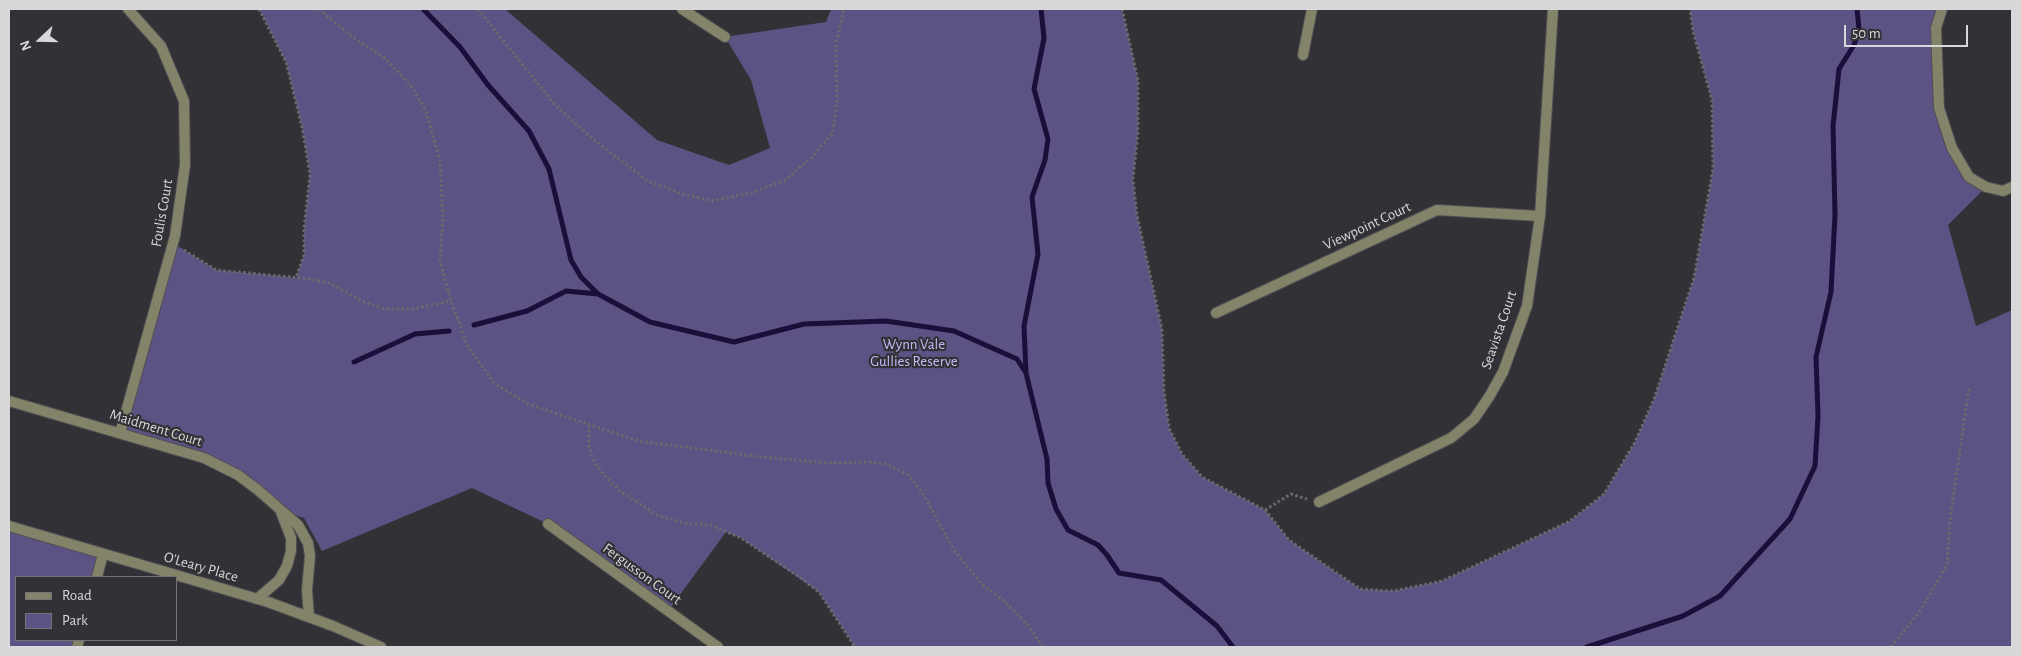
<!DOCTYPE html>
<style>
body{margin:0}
#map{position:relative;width:2021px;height:656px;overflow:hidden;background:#323135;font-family:"Alegreya Sans",sans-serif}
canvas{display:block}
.frame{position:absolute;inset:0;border:10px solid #d8d8da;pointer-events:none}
.legend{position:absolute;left:15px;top:576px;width:162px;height:65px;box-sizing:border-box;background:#323135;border:1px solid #747477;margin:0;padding:6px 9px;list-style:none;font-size:15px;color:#d8d8da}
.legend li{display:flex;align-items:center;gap:10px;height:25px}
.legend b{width:25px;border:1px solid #747477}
.north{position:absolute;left:15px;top:15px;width:50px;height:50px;-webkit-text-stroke:4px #323135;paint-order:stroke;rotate:249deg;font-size:14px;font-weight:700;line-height:20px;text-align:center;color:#d8d8da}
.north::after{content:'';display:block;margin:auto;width:18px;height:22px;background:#d8d8da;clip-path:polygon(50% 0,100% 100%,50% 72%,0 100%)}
.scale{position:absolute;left:1844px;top:25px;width:124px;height:22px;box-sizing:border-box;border:2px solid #d8d8da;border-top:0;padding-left:6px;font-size:15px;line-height:18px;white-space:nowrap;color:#d8d8da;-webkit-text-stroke:4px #323135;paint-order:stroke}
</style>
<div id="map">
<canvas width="2021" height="656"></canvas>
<div class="frame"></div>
<ul class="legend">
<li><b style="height:6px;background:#828369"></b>Road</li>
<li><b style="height:14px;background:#5c5283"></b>Park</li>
</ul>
<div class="north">N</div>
<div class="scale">50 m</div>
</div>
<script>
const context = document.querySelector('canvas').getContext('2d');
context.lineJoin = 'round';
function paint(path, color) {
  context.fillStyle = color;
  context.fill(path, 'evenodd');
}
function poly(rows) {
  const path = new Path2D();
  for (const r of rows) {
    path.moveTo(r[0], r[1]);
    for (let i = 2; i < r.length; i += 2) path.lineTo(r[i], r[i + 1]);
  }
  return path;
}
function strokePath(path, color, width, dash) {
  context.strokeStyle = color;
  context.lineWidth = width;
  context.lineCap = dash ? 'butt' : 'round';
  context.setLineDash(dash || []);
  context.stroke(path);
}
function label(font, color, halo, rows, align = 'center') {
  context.font = font + ' "Alegreya Sans",sans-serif';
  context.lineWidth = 4.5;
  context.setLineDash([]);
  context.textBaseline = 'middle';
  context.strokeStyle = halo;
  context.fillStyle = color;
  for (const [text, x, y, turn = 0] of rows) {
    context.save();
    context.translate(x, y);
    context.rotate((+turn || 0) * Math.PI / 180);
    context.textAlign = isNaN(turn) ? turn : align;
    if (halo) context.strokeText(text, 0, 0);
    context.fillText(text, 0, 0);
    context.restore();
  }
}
const green = poly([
 [259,9,505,9,657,140,729,165,770,148,751,80,725,37,826,22,831,9,1122,9,1138,80,1138,132,1133,179,1137,215,1162,329,1164,391,1169,428,1182,454,1202,477,1265,510,1289,540,1360,589,1393,591,1442,581,1570,521,1604,494,1635,442,1654,399,1694,278,1713,169,1712,100,1693,31,1690,9,1942,9,1940,11,1939,108,1968,177,1986,187,1948,225,1976,326,2012,310,2012,647,855,647,819,592,741,538,726,532,668,611,548,524,472,488,322,551,304,518,281,511,238,475,120,433,173,243,216,270,279,276,296,278,304,255,304,229,310,174,302,127,286,62],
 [9,526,103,554,97,577,16,577,16,640,79,640,77,647,9,647]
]);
const stream = poly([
 [423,9,460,47,488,85,529,131,549,169,571,260,581,277,598,294,650,322,734,342,804,324,886,321,954,331,1017,359,1026,373],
 [1041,9,1044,38,1034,89,1048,139,1045,160,1032,197,1038,254,1024,326,1026,373,1047,459,1048,483,1056,509,1068,530,1098,545,1107,555,1119,573,1161,580,1217,626,1233,647],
 [474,325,527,311,566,291,598,294],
 [354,362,415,334,449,331],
 [1587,647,1683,616,1720,596,1790,519,1815,466,1818,416,1816,357,1831,292,1835,215,1833,126,1836,98,1839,69,1854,45,1859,29,1857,9]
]);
const path = poly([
 [259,9,286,62,302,127,310,174,304,229,304,255,296,278],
 [319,9,351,36,385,58,412,87,426,111,440,161,443,218,440,261,451,301,468,347,495,384,531,405,639,441,761,457,829,463,865,462,887,464,908,475,922,492,955,552,983,585,1002,599,1028,625,1043,647],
 [478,9,556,106,595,141,648,181,682,194,712,201,751,193,784,181,810,159,832,134,837,105,836,44,844,9],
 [1122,9,1138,80,1138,132,1133,179,1137,215,1162,329,1164,391,1169,428,1182,454,1202,477,1265,510,1289,540,1360,589,1393,591,1442,581,1570,521,1604,494,1635,442,1654,399,1694,278,1713,169,1712,100,1693,31,1690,9],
 [184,250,216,270,311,279,331,284,364,302,385,309,413,309,451,301],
 [589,425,589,448,594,462,605,476,620,491,657,515,684,523,710,525,741,538,798,576,819,592,855,647],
 [1265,510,1291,494,1307,499],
 [1891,647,1920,611,1947,565,1950,520,1969,387]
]);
const street = poly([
 [682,9,725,37],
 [1942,9,1936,28,1939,108,1952,148,1969,177,1986,187,2003,191,2012,187],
 [1303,55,1312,9],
 [1216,313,1437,210,1540,216],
 [9,401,204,458,238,475,258,490,298,525,308,543,310,556,307,590,309,617],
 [120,433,175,236,185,165,184,101,161,46,128,9],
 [1319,502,1451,438,1474,419,1489,397,1503,372,1527,306,1540,216,1553,9],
 [548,524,718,647],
 [9,526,268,602,333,626,381,647],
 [97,577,103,554],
 [257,599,279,580,287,566,291,551,291,538,281,512],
 [77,647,79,640]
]);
const streetNames = [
 ["Foulis Court",162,213,-80],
 ["Viewpoint Court",1367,226,-25],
 ["Seavista Court",1499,330,-71],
 ["Maidment Court",156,428,17],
 ["O'Leary Place",201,567,16],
 ["Fergusson Court",642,574,36]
];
const parkNames = [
 ["Wynn Vale",914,344],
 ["Gullies Reserve",914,361]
];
paint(green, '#5c5283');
strokePath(stream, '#1c0e3b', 5);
strokePath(street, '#504f53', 12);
strokePath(path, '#6a6a6d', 3, [2.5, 2.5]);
strokePath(street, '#828369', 10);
label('15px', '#d8d8da', '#323135', streetNames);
label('15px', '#c4bafa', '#323135', parkNames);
</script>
